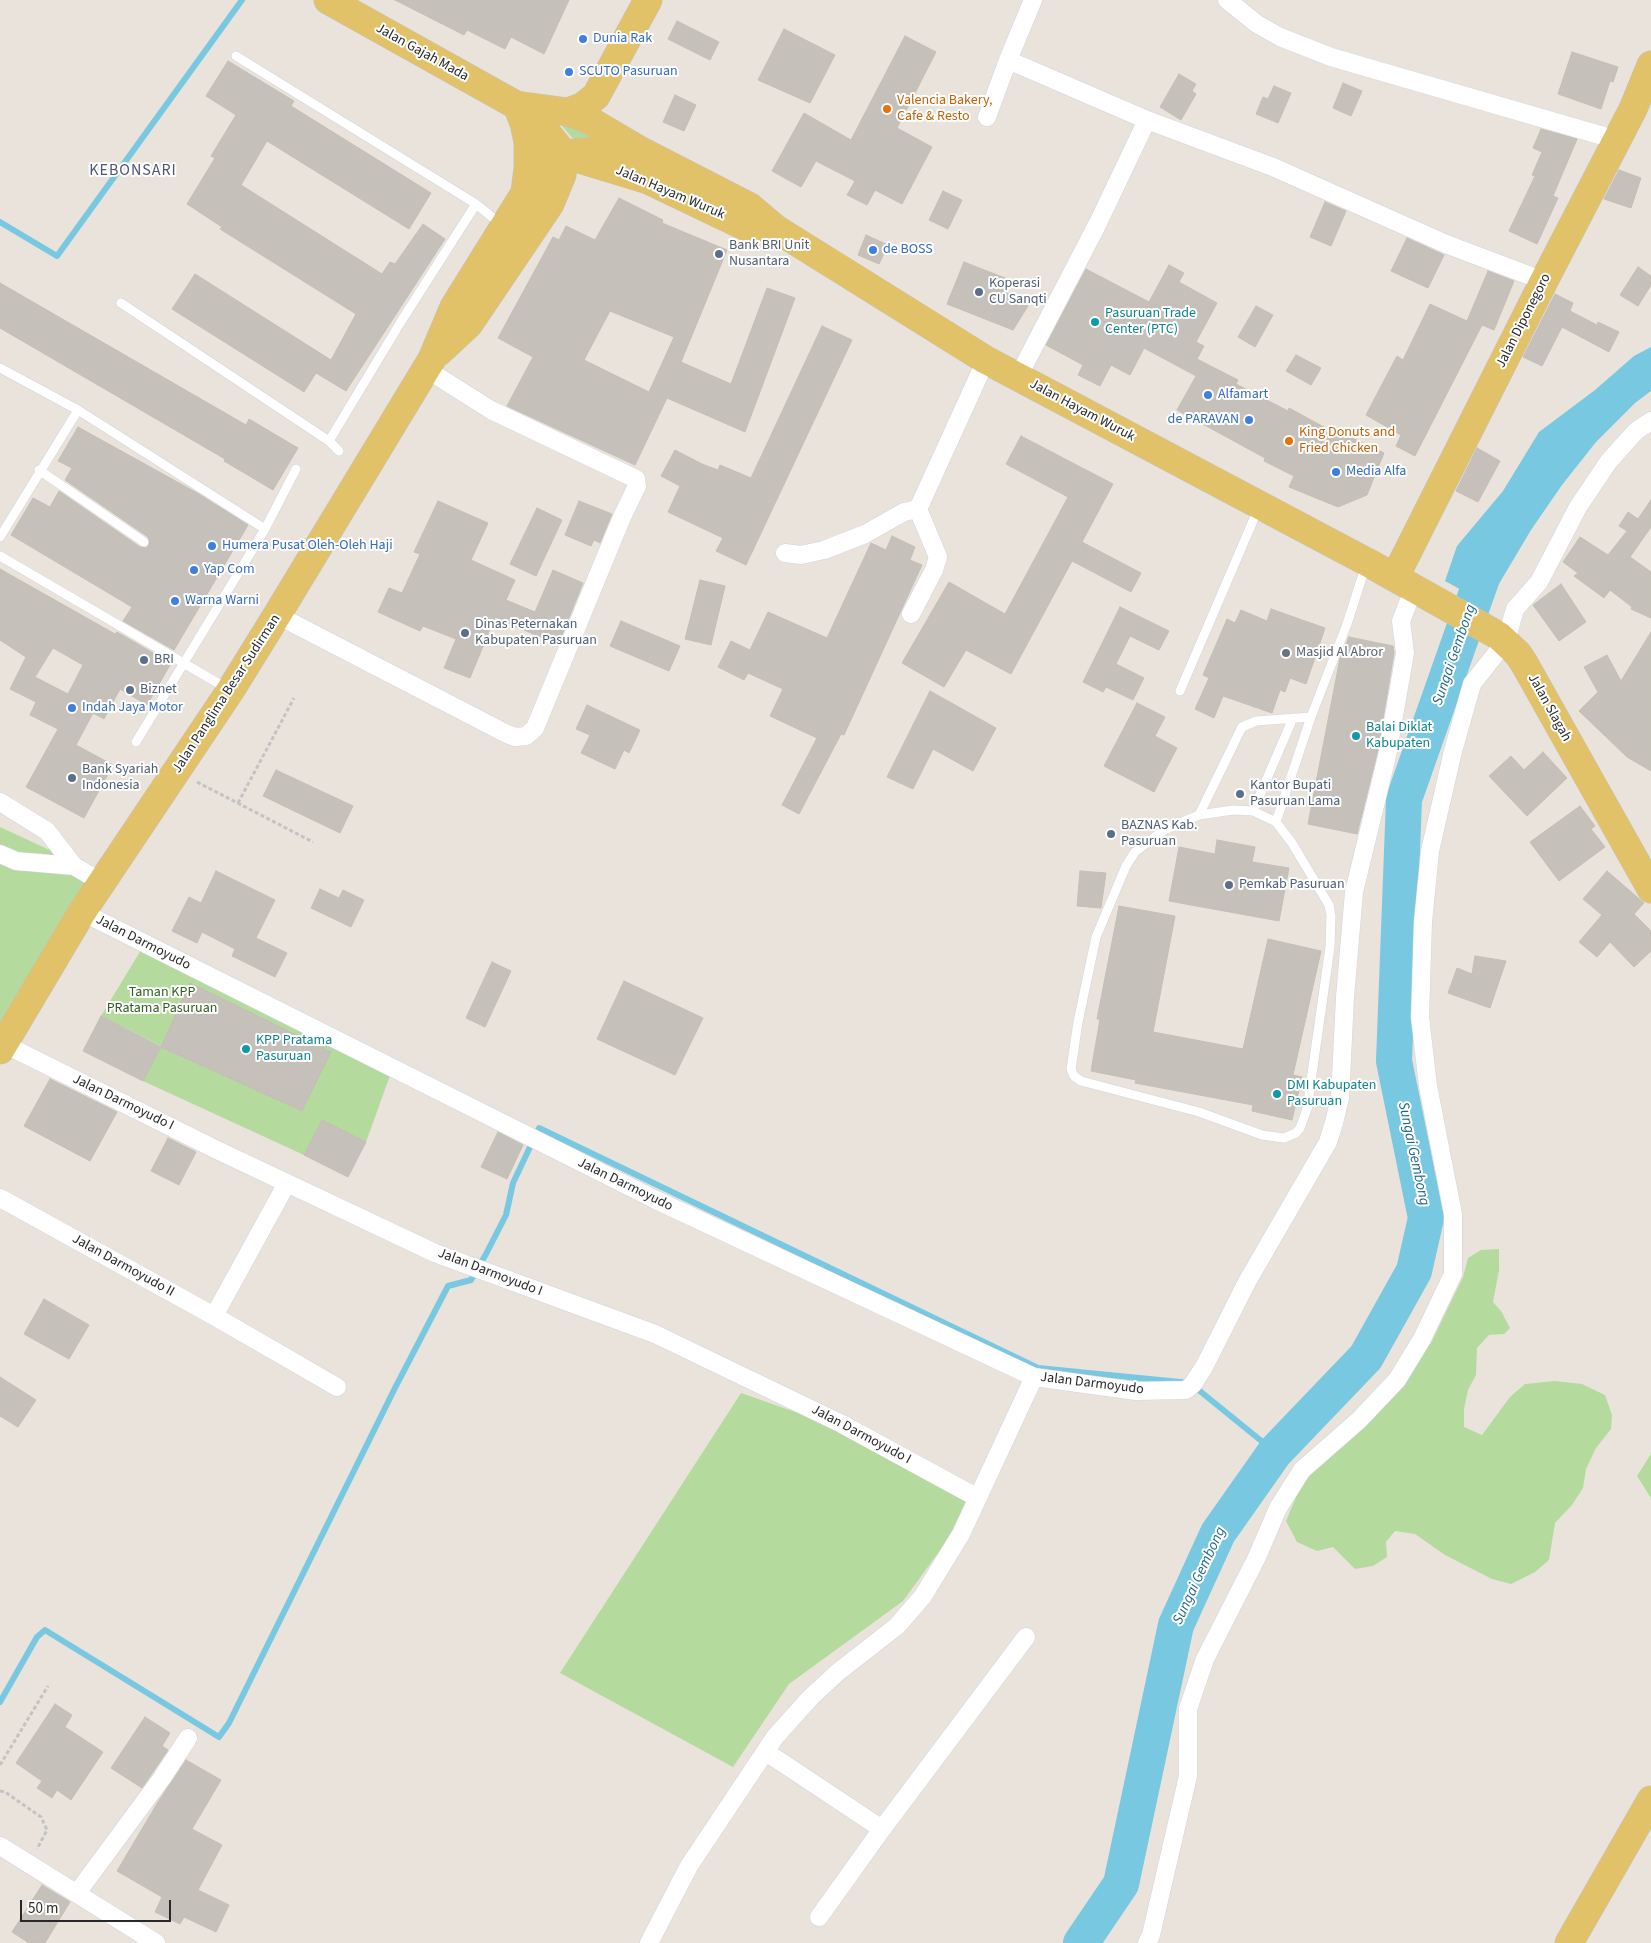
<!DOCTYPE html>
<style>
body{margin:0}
#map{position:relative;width:1651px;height:1943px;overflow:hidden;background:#e9e3db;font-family:"Source Sans 3",sans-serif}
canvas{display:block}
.scale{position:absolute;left:20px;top:1900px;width:151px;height:22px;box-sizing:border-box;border:2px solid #282828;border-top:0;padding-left:6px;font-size:15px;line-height:18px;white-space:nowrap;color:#282828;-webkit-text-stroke:4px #fff;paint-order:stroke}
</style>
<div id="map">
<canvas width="1651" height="1943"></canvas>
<div class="scale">50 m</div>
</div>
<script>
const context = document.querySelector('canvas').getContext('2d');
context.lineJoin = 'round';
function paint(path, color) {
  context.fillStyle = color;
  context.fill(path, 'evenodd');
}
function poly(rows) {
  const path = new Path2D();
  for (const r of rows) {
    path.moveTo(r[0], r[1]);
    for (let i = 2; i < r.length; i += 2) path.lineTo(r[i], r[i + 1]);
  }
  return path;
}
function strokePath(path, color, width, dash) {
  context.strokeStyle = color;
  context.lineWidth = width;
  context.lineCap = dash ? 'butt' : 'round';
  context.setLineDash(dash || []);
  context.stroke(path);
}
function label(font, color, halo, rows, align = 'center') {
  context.font = font + ' "Source Sans 3",sans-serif';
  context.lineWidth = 4;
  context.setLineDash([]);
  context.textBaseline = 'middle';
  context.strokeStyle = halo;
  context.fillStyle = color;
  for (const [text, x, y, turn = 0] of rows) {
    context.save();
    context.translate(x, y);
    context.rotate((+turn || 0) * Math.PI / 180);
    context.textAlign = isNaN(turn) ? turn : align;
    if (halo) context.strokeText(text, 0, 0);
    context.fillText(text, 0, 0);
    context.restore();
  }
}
const green = poly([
 [555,118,576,122,596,141,575,141],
 [0,827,110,878,0,1047],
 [144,945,392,1070,366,1142,322,1122,304,1155,143,1081,161,1046,101,1016],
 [1499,1249,1499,1270,1493,1302,1501,1311,1510,1328,1504,1334,1489,1335,1477,1348,1476,1375,1468,1390,1464,1409,1464,1427,1482,1435,1510,1397,1525,1384,1555,1381,1582,1384,1605,1395,1612,1415,1611,1429,1596,1448,1586,1469,1583,1488,1572,1505,1555,1523,1549,1560,1535,1572,1511,1584,1492,1579,1445,1555,1415,1534,1395,1531,1386,1542,1387,1557,1373,1566,1355,1569,1333,1547,1317,1551,1297,1542,1286,1521,1298,1492,1315,1465,1393,1373,1431,1343,1463,1277,1468,1258,1481,1250],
 [741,1393,838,1427,968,1498,957,1527,903,1601,789,1684,733,1767,560,1673],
 [1651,1454,1651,1498,1637,1476]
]);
const water = poly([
 [1651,347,1651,391,1635,403,1596,442,1562,485,1531,530,1487,604,1445,581,1457,546,1503,491,1539,432,1595,390,1634,356]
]);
const stream = poly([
 [0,222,57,256,242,0],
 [0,1702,37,1637,45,1630,219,1737,229,1723,395,1388,448,1286,471,1280,486,1254,506,1215,513,1183,539,1128,1038,1368,1190,1383,1275,1452]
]);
const river = poly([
 [1081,1943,1121,1884,1176,1625,1218,1533,1275,1452,1366,1357,1414,1271,1426,1218,1394,1061,1404,799,1489,558,1493,553]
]);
const building = poly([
 [395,0,569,0,544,54,511,37,505,49,467,30,464,35,395,0],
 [677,21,719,42,710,60,668,39,677,21],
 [784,29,835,55,810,103,758,80,784,29],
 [905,36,936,52,897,128,932,147,902,204,875,190,867,205,847,195,855,181,816,161,801,187,772,171,804,113,851,140,905,36],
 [1572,52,1618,67,1613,82,1610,81,1601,109,1558,94,1572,52],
 [228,61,294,101,291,106,431,193,409,229,267,141,241,185,382,274,390,262,395,264,423,224,445,239,346,391,316,373,304,392,172,309,195,274,331,360,356,314,220,229,222,227,187,204,215,158,211,156,236,115,206,96,228,61],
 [1179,74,1196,84,1192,91,1196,94,1181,120,1160,107,1179,74],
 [1343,83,1362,91,1351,116,1333,108,1343,83],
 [1274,86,1291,93,1278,123,1256,114,1263,97,1268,99,1274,86],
 [675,95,696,105,684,131,663,122,675,95],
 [1541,129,1577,139,1553,196,1558,198,1537,244,1509,231,1535,176,1532,175,1542,152,1533,148,1541,129],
 [1619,170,1641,178,1631,208,1604,199,1619,170],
 [943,191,962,200,948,229,929,220,943,191],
 [619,198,663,220,662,223,727,250,681,362,731,384,767,288,795,298,745,432,667,398,635,465,507,406,533,357,498,338,553,237,559,240,566,226,595,240,619,198],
 [610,311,674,337,649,392,584,360,610,311],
 [1325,202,1346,211,1331,246,1310,237,1325,202],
 [866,235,888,245,879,264,858,255,866,235],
 [1407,238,1444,255,1428,288,1391,271,1407,238],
 [964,262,1010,280,1005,292,1028,306,1013,330,947,304,964,262],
 [1169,265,1184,273,1179,282,1217,303,1196,342,1204,346,1197,359,1238,380,1236,384,1288,411,1289,408,1344,438,1346,435,1384,453,1367,495,1338,507,1289,487,1294,476,1264,461,1265,458,1177,410,1196,376,1144,348,1130,375,1111,365,1100,386,1078,375,1083,365,1046,345,1086,269,1149,302,1169,265],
 [1638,267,1651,276,1651,285,1638,306,1620,295,1638,267],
 [1488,271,1514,281,1494,330,1482,325,1415,456,1396,446,1401,435,1366,415,1397,356,1403,360,1430,304,1467,321,1488,271],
 [0,283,246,425,249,419,298,448,273,490,224,461,225,459,0,328,0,283],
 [1555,294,1573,303,1570,311,1597,325,1598,322,1619,332,1609,352,1562,327,1542,366,1523,357,1555,294],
 [1256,306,1273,315,1255,347,1238,337,1256,306],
 [822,326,852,340,746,565,716,551,723,538,668,512,680,486,661,476,675,450,702,464,718,470,720,465,751,478,822,326],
 [1296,355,1321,368,1311,385,1286,371,1296,355],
 [78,427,199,494,248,525,174,650,123,621,132,607,11,535,33,498,50,507,59,491,140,547,146,548,149,545,148,537,65,480,72,468,58,461,78,427],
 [1021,436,1113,484,1082,542,1141,573,1131,592,1072,561,1011,674,966,650,944,687,902,663,949,582,1005,614,1068,497,1006,464,1021,436],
 [1477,448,1500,461,1478,502,1456,491,1477,448],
 [1651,500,1651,527,1630,557,1651,572,1651,618,1631,609,1632,607,1610,590,1604,598,1574,576,1578,573,1563,562,1580,537,1608,555,1627,531,1619,526,1628,512,1638,519,1651,500],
 [438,501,488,523,471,560,515,580,506,600,535,612,553,570,583,583,558,645,495,617,470,678,444,668,456,639,423,626,420,631,378,612,389,588,402,593,420,554,414,552,438,501],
 [579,501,612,514,600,543,594,540,591,546,565,535,579,501],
 [537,508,562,520,536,576,510,564,537,508],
 [892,536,915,547,910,560,922,565,844,735,841,734,799,814,782,805,817,738,770,716,783,689,748,673,744,680,718,667,731,641,750,650,768,612,827,638,871,543,886,550,892,536],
 [0,569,115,634,117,632,167,661,166,663,170,665,147,705,120,689,104,719,93,713,76,745,113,765,84,818,26,787,58,729,30,715,36,702,10,689,26,657,0,640,0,569],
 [53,648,83,665,68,694,35,677,53,648],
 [700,580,725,586,711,645,685,639,700,580],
 [1561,584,1586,622,1559,641,1533,605,1561,584],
 [1120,607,1169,631,1159,650,1130,636,1116,664,1144,678,1133,700,1106,687,1103,692,1083,682,1120,607],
 [1271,609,1325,628,1306,684,1290,678,1285,692,1280,690,1272,713,1223,696,1214,718,1195,709,1209,678,1203,675,1227,619,1235,623,1241,610,1267,621,1271,609],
 [621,621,680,646,669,671,610,646,621,621],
 [1651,632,1651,771,1627,757,1579,711,1598,692,1584,667,1607,655,1621,681,1651,632],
 [1349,637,1393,646,1394,653,1377,754,1357,834,1308,824,1340,658,1349,637],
 [930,691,996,728,973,771,933,749,913,789,887,777,930,691],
 [1137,703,1165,717,1155,736,1177,748,1154,792,1104,766,1137,703],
 [587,705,640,730,629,753,624,750,615,769,581,753,590,735,576,729,587,705],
 [1543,752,1567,778,1527,816,1489,776,1511,756,1524,770,1543,752],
 [276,770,353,806,340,833,263,796,276,770],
 [1580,806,1595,826,1591,829,1605,847,1559,881,1530,842,1580,806],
 [1217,840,1255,847,1252,862,1289,868,1279,921,1169,901,1179,847,1215,854,1217,840],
 [216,871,275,900,256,938,287,953,275,977,232,956,235,949,202,932,197,943,172,931,189,897,201,903,216,871],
 [1080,871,1106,873,1101,908,1077,906,1080,871],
 [1607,871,1644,903,1634,914,1651,931,1651,951,1634,967,1610,942,1597,957,1579,942,1602,915,1583,899,1607,871],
 [320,889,339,898,343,890,364,900,351,927,311,908,320,889],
 [1119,906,1175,916,1153,1032,1243,1049,1268,939,1321,951,1293,1075,1302,1077,1292,1120,1252,1111,1253,1105,1135,1083,1136,1080,1091,1071,1100,1019,1097,1019,1119,906],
 [1475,956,1506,961,1490,1008,1448,993,1457,968,1472,974,1475,956],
 [492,962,511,971,485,1027,466,1018,492,962],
 [624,981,703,1018,675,1075,597,1039,624,981],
 [190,983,331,1052,302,1111,161,1047,190,983],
 [101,1016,161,1047,143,1081,83,1051,101,1016],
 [50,1079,117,1112,90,1161,24,1126,50,1079],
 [322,1120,366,1142,348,1177,304,1155,322,1120],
 [498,1132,523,1145,507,1179,481,1167,498,1132],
 [168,1138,196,1152,179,1185,151,1171,168,1138],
 [44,1299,89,1325,69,1359,24,1334,44,1299],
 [0,1377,36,1400,18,1427,0,1416,0,1377],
 [55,1704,72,1715,65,1727,103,1752,71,1800,57,1790,52,1798,37,1788,42,1781,16,1763,55,1704],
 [145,1717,170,1733,162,1746,168,1750,142,1788,111,1768,145,1717],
 [186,1760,221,1780,192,1829,222,1845,198,1890,229,1905,216,1932,184,1917,180,1924,155,1912,162,1897,117,1871,158,1802,186,1760],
 [42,1885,70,1902,45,1943,29,1943,12,1932,42,1885]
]);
const path = poly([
 [197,782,313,842],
 [238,803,294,698],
 [0,1765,48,1686],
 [0,1791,5,1792,41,1817,47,1830,37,1849]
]);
const service = poly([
 [236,56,476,204,402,320,329,441],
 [476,204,503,226],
 [121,303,329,441,339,451],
 [0,368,78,410,265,529],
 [39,470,144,542],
 [0,537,78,410],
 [0,556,228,689],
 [1180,691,1259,507],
 [136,742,265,529,296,469],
 [1233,810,1253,811,1276,822,1292,843,1329,905,1331,916,1330,947,1307,1109,1300,1128,1296,1133,1284,1138,1262,1135,1199,1112,1081,1081,1074,1076,1071,1069,1078,1022,1096,937,1126,866,1135,852,1164,830,1199,815,1233,810],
 [1253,811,1293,718],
 [1199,815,1242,727,1256,721,1311,717],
 [1276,822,1311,717,1347,624,1366,565]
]);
const minor = poly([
 [1227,0,1257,24,1280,37,1331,57,1617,140],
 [1008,60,1033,0],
 [987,117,1008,60,1147,120],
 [1018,377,1098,223,1147,120,1273,167,1446,244,1544,281],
 [785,553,801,555,824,550,865,534,904,512,918,509,986,360],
 [911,614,934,570,938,557,918,509],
 [277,615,507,734,515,737,526,736,535,728,622,517,637,486,636,479,491,410,426,369],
 [0,802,47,831,74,866],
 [0,854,16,861,74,866,103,883],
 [82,912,656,1200,1034,1377,1136,1391,1186,1390,1193,1384,1204,1367,1248,1280,1328,1142,1334,1123,1340,1098,1345,997,1354,892,1387,756,1405,653,1401,621,1414,588],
 [4,1044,217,1150,435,1253,655,1334,842,1424,978,1498],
 [0,1198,214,1316,337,1387],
 [214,1316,287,1183],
 [766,1752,882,1829,1026,1637],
 [0,1846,156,1943],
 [77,1893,162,1778,188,1738],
 [819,1917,882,1829],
 [649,1943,689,1866,775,1737,810,1698,838,1672,897,1626,923,1596,961,1534,1034,1377],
 [1147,1943,1151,1935,1188,1776,1188,1709,1205,1659,1257,1557,1278,1508,1302,1470,1359,1420,1397,1380,1422,1339,1453,1274,1453,1214,1428,1086,1420,1017,1423,922,1430,851,1453,751,1472,684,1506,641,1515,609,1539,582,1578,507,1609,461,1636,431,1651,421]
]);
const primary = poly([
 [328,0,516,105,541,126,564,154],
 [516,105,568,112,585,118,641,151,750,207,776,229,986,360,1367,562,1499,636,1518,654,1524,663,1651,889],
 [517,106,524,123,528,142,528,168,525,192],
 [568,112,582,107,596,96,648,0],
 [579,159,648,180,744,226,776,229],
 [439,352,469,324,550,204,562,175,564,154],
 [1395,577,1544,281,1633,109,1651,65],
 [0,1050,82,912,230,691,277,615,432,359,454,307,533,180,549,164,564,154,620,149,637,151],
 [1569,1943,1651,1800]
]);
const markers = [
 [583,39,5,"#3f7fe0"],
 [569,72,5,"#3f7fe0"],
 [887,109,5,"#e8710a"],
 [873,250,5,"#3f7fe0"],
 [719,254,5,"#5c6f8a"],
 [979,292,5,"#5c6f8a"],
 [1095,322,5,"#0f9aa8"],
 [1208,395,5,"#3f7fe0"],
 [1249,420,5,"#3f7fe0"],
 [1289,441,5,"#e8710a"],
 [1336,472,5,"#3f7fe0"],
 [212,546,5,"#3f7fe0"],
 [194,570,5,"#3f7fe0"],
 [175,601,5,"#3f7fe0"],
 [465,633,5,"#5c6f8a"],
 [1286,653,5,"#6b7280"],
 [144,660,5,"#5c6f8a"],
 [130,690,5,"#5c6f8a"],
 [72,708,5,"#3f7fe0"],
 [1356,736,5,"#0f9aa8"],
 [72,778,5,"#5c6f8a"],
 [1240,794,5,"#5c6f8a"],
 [1111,834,5,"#5c6f8a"],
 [1229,885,5,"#5c6f8a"],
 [246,1049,5,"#0f9aa8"],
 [1277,1094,5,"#0f9aa8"]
];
const shopNames = [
 ["Dunia Rak",593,39],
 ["SCUTO Pasuruan",579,72],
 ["de BOSS",883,250],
 ["Alfamart",1218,395],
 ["de PARAVAN",1239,420,"right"],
 ["Media Alfa",1346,472],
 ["Humera Pusat Oleh-Oleh Haji",222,546],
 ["Yap Com",204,570],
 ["Warna Warni",185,601],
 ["Indah Jaya Motor",82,708]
];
const streetNames = [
 ["Jalan Gajah Mada",422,53,29],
 ["Jalan Hayam Wuruk",670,193,23],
 ["Jalan Diponegoro",1524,321,-63],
 ["Jalan Hayam Wuruk",1082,411,28],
 ["Jalan Panglima Besar Sudirman",227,694,-57],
 ["Jalan Slagah",1549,708,61],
 ["Jalan Darmoyudo",143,943,27],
 ["Jalan Darmoyudo I",123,1103,26],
 ["Jalan Darmoyudo",625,1185,26],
 ["Jalan Darmoyudo II",123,1266,29],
 ["Jalan Darmoyudo I",490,1273,21],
 ["Jalan Darmoyudo",1092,1384,7],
 ["Jalan Darmoyudo I",861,1435,28]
];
const foodNames = [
 ["Valencia Bakery,",897,101],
 ["Cafe & Resto",897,117],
 ["King Donuts and",1299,433],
 ["Fried Chicken",1299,449]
];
const serviceNames = [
 ["Bank BRI Unit",729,246],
 ["Nusantara",729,262],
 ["Koperasi",989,284],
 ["CU Sanqti",989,300],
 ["Dinas Peternakan",475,625],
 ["Kabupaten Pasuruan",475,641],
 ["BRI",154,660],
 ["Biznet",140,690],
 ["Bank Syariah",82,770],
 ["Indonesia",82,786],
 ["Kantor Bupati",1250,786],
 ["Pasuruan Lama",1250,802],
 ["BAZNAS Kab.",1121,826],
 ["Pasuruan",1121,842],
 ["Pemkab Pasuruan",1239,885]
];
const cultureNames = [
 ["Pasuruan Trade",1105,314],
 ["Center (PTC)",1105,330],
 ["Balai Diklat",1366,728],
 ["Kabupaten",1366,744],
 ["KPP Pratama",256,1041],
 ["Pasuruan",256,1057],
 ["DMI Kabupaten",1287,1086],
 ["Pasuruan",1287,1102]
];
const worshipNames = [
 ["Masjid Al Abror",1296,653]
];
const parkNames = [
 ["Taman KPP",162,993],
 ["PRatama Pasuruan",162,1009]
];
const waterNames = [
 ["Sungai Gembong",1455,655,-71],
 ["Sungai Gembong",1413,1154,78],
 ["Sungai Gembong",1200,1576,-65]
];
const quarterNames = [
 ["KEBONSARI",133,171]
];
paint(green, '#b4db9d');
paint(water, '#78c8e1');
strokePath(stream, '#78c8e1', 6);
strokePath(river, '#78c8e1', 36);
paint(building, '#c5c1ba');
strokePath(building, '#c4beb5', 1);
strokePath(service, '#d1d4e0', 10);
strokePath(minor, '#d1d4e0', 19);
strokePath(primary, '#c3c3c3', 29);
strokePath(path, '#c3c3c3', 3, [4, 2.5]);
strokePath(service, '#fff', 9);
strokePath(minor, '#fff', 18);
strokePath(primary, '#e1c268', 28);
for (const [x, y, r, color] of markers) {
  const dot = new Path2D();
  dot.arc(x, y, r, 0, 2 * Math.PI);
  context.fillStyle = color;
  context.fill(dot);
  strokePath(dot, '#fff', 2);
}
label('14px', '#366cbe', '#fff', shopNames, 'left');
label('14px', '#282828', '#fff', streetNames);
label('14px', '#c56008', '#fff', foodNames, 'left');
label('14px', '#4e5e75', '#fff', serviceNames, 'left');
label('14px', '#0d838f', '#fff', cultureNames, 'left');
label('14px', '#5b616d', '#fff', worshipNames, 'left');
label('14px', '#2f5d21', '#fff', parkNames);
label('italic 15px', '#1b678a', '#fff', waterNames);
context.letterSpacing = '1px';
label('16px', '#4e5574', '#fff', quarterNames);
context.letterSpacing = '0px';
</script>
